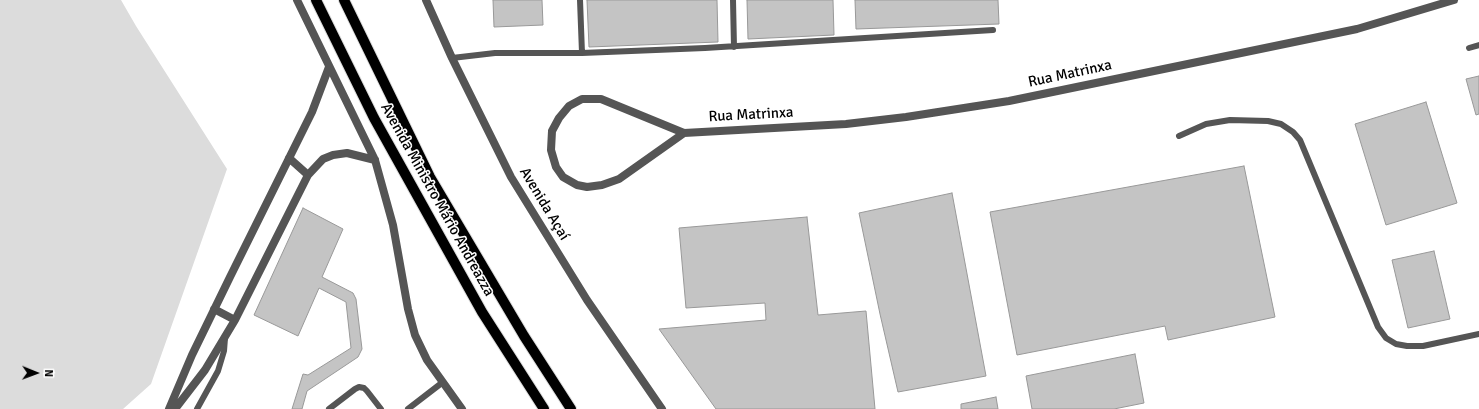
<!DOCTYPE html>
<meta charset="utf-8">
<style>
body{margin:0}
#map{position:relative;width:1479px;height:409px;overflow:hidden;background:#fff;font-family:Signika,sans-serif}
canvas{display:block}
.north{position:absolute;left:16px;top:353px;width:40px;height:40px;-webkit-text-stroke:3px #fff;paint-order:stroke;rotate:91deg;font-size:11px;font-weight:700;line-height:16px;text-align:center;color:#000}
.north::after{content:'';display:block;margin:auto;width:14px;height:18px;background:#000;clip-path:polygon(50% 0,100% 100%,50% 72%,0 100%)}
</style>
<div id="map">
<canvas width="1479" height="409"></canvas>
<div class="north">N</div>
</div>
<script>
const context = document.querySelector('canvas').getContext('2d');
context.lineJoin = 'round';
function paint(path, color) {
  context.fillStyle = color;
  context.fill(path, 'evenodd');
}
function poly(rows) {
  const path = new Path2D();
  for (const r of rows) {
    path.moveTo(r[0], r[1]);
    for (let i = 2; i < r.length; i += 2) path.lineTo(r[i], r[i + 1]);
  }
  return path;
}
function strokePath(path, color, width, dash) {
  context.strokeStyle = color;
  context.lineWidth = width;
  context.lineCap = dash ? 'butt' : 'round';
  context.setLineDash(dash || []);
  context.stroke(path);
}
function label(font, color, halo, rows, align = 'center') {
  context.font = font + ' Signika,sans-serif';
  context.lineWidth = 3;
  context.setLineDash([]);
  context.textBaseline = 'middle';
  context.strokeStyle = halo;
  context.fillStyle = color;
  for (const [text, x, y, turn = 0] of rows) {
    context.save();
    context.translate(x, y);
    context.rotate((+turn || 0) * Math.PI / 180);
    context.textAlign = isNaN(turn) ? turn : align;
    if (halo) context.strokeText(text, 0, 0);
    context.fillText(text, 0, 0);
    context.restore();
  }
}
const green = poly([
 [0,0,121,0,136,26,227,169,151,384,123,409,0,409]
]);
const building = poly([
 [493,0,542,0,543,25,494,27,493,0],
 [587,0,717,0,718,42,589,47,587,0],
 [747,0,833,0,834,35,748,39,747,0],
 [855,0,998,0,999,24,856,29,855,0],
 [1479,76,1479,114,1476,115,1466,79,1479,76],
 [1426,102,1457,203,1386,225,1355,124,1426,102],
 [1244,166,1275,317,1168,340,1165,326,1017,355,990,212,1244,166],
 [952,193,986,376,898,392,880,314,859,213,952,193],
 [303,208,343,229,322,277,353,293,356,299,362,349,358,357,307,391,302,409,292,409,303,374,308,375,351,348,346,302,319,288,298,336,254,315,303,208],
 [807,217,818,315,866,311,875,409,716,409,659,329,766,320,765,303,686,308,679,228,807,217],
 [1434,251,1450,319,1408,328,1392,260,1434,251],
 [1135,354,1144,403,1114,409,1032,409,1026,376,1135,354],
 [996,397,998,409,961,409,961,404,996,397]
]);
const service = poly([
 [580,0,582,53],
 [733,0,734,47],
 [1469,48,1479,45],
 [452,58,495,53,582,53,705,48,993,30],
 [1179,136,1206,124,1230,120,1268,121,1281,124,1293,132,1300,140,1378,327,1386,338,1396,344,1407,346,1423,346,1479,334],
 [197,409,218,371,224,351,225,338],
 [329,409,355,389,359,387,364,388,367,391,381,409],
 [408,409,443,382]
]);
const minor = poly([
 [684,133,619,179,602,185,587,187,577,185,563,177,556,167,551,150,552,131,559,118,569,106,582,99,601,99,684,133,846,124,906,117,1009,101,1357,29,1454,0]
]);
const tertiary = poly([
 [297,0,375,160,393,225,408,309,415,335,427,360,462,409],
 [426,0,452,58,511,177,587,300,662,409],
 [289,158,308,175],
 [214,309,235,320],
 [169,409,192,355,230,277,312,112,329,67],
 [175,409,205,370,235,320,308,175,323,159,333,155,347,153,375,160]
]);
const primary = poly([
 [316,0,374,118,482,312,544,409],
 [344,0,430,177,524,336,571,409]
]);
const streetNames = [
 ["Rua Matrinxa",1070,74,-12],
 ["Rua Matrinxa",751,115,-3],
 ["Avenida Ministro Mário Andreazza",437,200,61],
 ["Avenida Açaí",544,204,59]
];
paint(green, '#dcdcdc');
paint(building, '#c4c4c4');
strokePath(building, '#999', 1);
strokePath(primary, '#dbdbdb', 12);
strokePath(service, '#555', 6);
strokePath(minor, '#555', 8);
strokePath(tertiary, '#555', 8);
strokePath(primary, '#000', 10);
label('15px', '#000', '#fff', streetNames);
</script>
